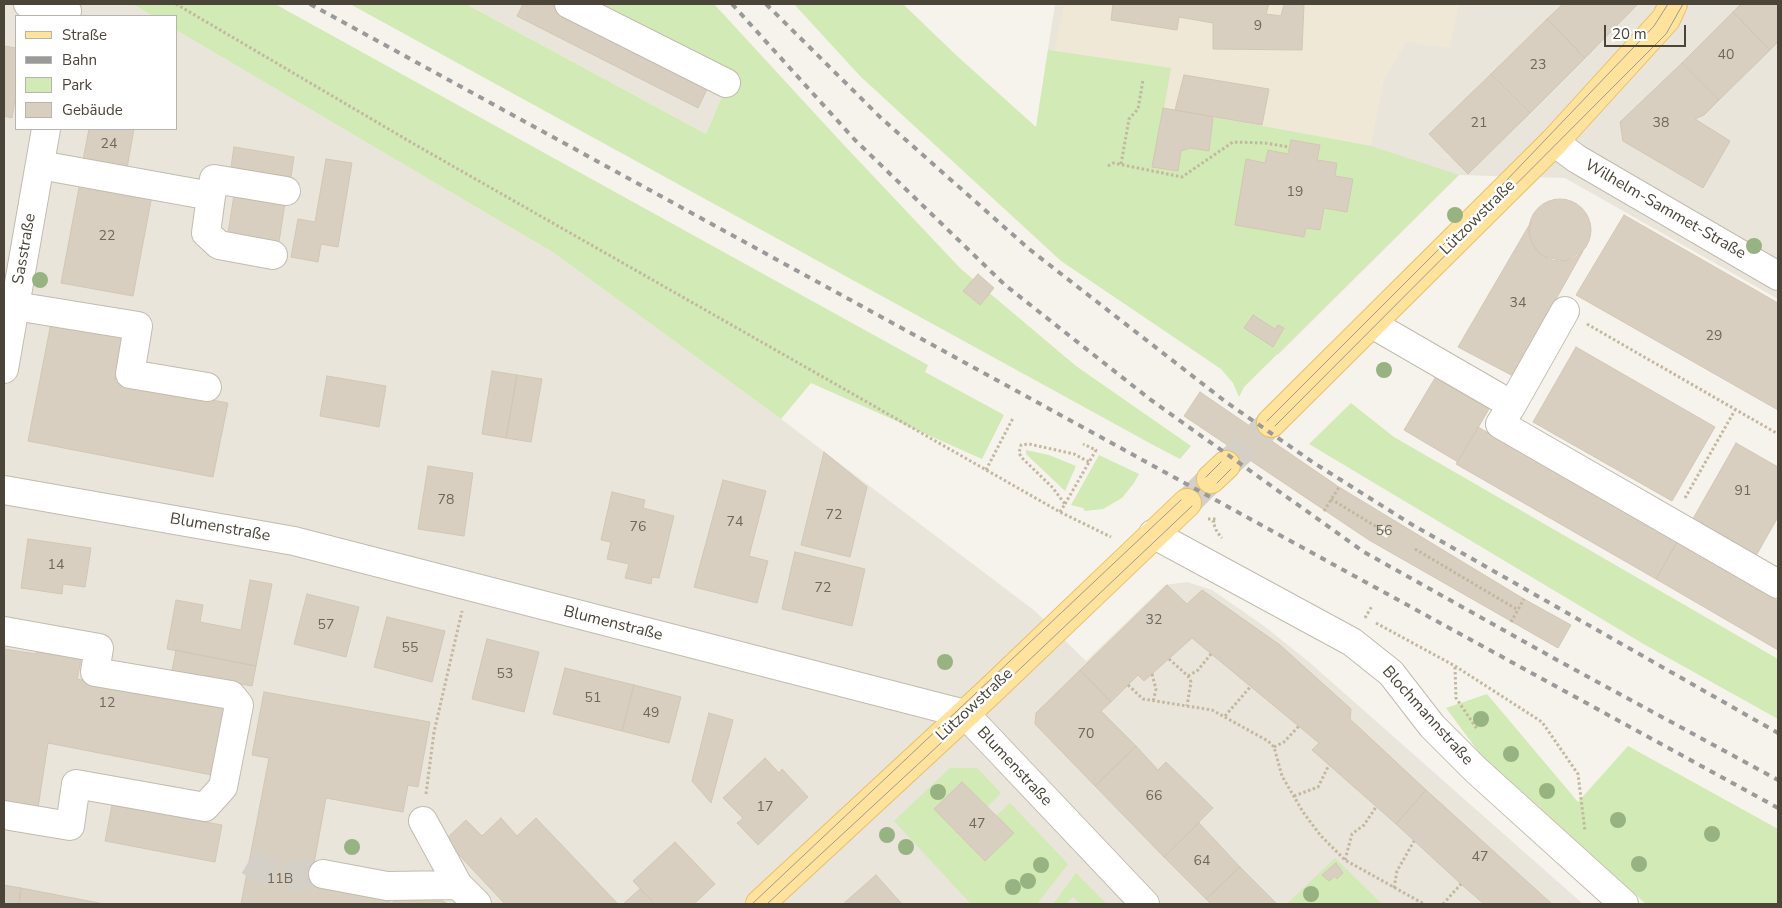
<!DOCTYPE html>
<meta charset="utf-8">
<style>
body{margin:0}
#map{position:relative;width:1782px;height:908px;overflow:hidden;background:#f6f3ec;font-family:"Nunito Sans",sans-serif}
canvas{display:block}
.frame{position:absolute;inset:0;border:5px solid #4b4439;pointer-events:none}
.legend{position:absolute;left:15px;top:15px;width:162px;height:115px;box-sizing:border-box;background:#fff;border:1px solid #b7b4b0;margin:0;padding:6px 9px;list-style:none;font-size:15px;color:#4b4439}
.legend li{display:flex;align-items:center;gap:10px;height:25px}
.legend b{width:25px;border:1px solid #b7b4b0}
.scale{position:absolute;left:1604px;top:25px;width:82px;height:22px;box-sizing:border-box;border:2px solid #4b4439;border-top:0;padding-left:6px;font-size:15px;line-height:18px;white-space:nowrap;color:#4b4439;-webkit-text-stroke:4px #fff;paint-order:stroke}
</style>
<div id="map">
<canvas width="1782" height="908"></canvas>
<div class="frame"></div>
<ul class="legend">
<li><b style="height:6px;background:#ffe39c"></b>Straße</li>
<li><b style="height:6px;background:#9a9a9a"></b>Bahn</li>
<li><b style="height:14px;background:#d2eab5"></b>Park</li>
<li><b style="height:14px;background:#d8cfc1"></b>Gebäude</li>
</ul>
<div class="scale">20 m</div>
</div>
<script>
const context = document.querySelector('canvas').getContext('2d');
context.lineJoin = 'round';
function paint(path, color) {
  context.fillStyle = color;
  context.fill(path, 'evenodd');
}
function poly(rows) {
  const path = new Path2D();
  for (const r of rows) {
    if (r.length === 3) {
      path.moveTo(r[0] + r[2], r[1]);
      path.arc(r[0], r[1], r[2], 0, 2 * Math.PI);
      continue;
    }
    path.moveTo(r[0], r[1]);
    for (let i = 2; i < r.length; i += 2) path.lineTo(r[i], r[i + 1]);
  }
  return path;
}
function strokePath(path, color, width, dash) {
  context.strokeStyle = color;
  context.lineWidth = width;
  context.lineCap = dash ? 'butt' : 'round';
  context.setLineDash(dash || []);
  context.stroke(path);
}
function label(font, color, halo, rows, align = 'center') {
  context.font = font + ' "Nunito Sans",sans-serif';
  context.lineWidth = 5;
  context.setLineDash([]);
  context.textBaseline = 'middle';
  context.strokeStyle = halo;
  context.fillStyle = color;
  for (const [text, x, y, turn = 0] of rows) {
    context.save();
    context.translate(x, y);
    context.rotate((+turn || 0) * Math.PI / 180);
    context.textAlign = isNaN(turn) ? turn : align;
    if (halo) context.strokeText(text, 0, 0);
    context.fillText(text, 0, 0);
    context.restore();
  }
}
const residential = poly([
 [4,4,132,4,153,16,16,16,16,129,176,129,176,30,554,253,781,419,1035,611,1086,661,1165,585,1187,582,1212,590,1264,626,1309,662,1583,904,4,904],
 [466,4,591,4,732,73,706,134],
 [1055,4,1778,4,1778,299,1565,178,1459,175,1278,355,1036,127]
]);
const education = poly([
 [1064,4,1459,4,1450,48,1406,42,1383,82,1371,146,1163,108,1171,68,1055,51]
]);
const green = poly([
 [132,4,275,4,928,365,925,372,1004,415,982,459,811,383,781,419,554,253,176,30,176,16,153,16],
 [350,4,466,4,706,134,732,73,591,4,714,4,842,143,961,269,1076,366,1191,446,1180,459,1155,446],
 [794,4,903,4,957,56,1036,127,1048,50,1171,68,1164,108,1371,146,1459,175,1244,387,1239,397,1233,383,1221,369,1061,261,860,76],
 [1351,403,1394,437,1778,659,1778,719,1647,646,1309,444],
 [1026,450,1049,455,1076,466,1065,491,1026,454],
 [1099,455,1139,474,1134,483,1122,498,1103,509,1085,511,1083,508,1071,505],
 [1487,694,1578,802,1628,746,1778,829,1778,904,1646,904,1489,766,1446,708],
 [950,768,977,768,1001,793,987,807,962,782,934,809,985,861,1014,833,996,816,1010,803,1068,864,1037,904,971,904,894,821],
 [1335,858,1381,903,1288,903],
 [1076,873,1106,903,1105,904,1080,904,1073,897,1066,904,1053,904]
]);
const building = poly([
 [523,4,550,4,709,85,698,108,517,16,523,4],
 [1113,4,1269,4,1266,14,1281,16,1284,4,1304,4,1302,50,1213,49,1213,23,1179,17,1177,30,1111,20,1113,4],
 [1563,4,1638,4,1585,58,1547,19,1563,4],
 [1741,4,1778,4,1778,42,1770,50,1733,12,1741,4],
 [1733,12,1770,50,1719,100,1682,63,1733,12],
 [1547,19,1585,58,1530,113,1491,74,1547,19],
 [4,46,16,48,16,94,12,118,4,116,4,46],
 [1682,63,1719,100,1704,115,1695,119,1730,141,1703,188,1623,141,1620,122,1682,63],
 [1491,74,1530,113,1468,174,1429,134,1491,74],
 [1184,75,1269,89,1262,125,1175,110,1184,75],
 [1163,108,1213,117,1209,151,1190,148,1181,151,1178,171,1152,167,1163,108],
 [89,129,134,129,127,168,83,160,89,129],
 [1291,140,1320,145,1317,160,1337,163,1335,176,1353,179,1347,212,1324,208,1320,230,1306,228,1304,237,1235,225,1246,159,1265,163,1268,150,1288,154,1291,140],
 [234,147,294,157,291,177,231,167,234,147],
 [326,159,352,163,338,247,321,244,318,262,291,257,298,219,315,222,326,159],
 [81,177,153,190,133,296,61,283,81,177],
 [234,195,285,203,279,242,228,233,234,195],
 [1560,230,31],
 [1624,215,1778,303,1778,410,1576,295,1624,215],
 [1531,222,1529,232,1532,242,1537,251,1545,257,1565,261,1583,251,1513,376,1458,347,1531,222],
 [978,274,994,288,980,305,963,291,978,274],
 [1253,315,1275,329,1278,325,1284,328,1273,347,1244,328,1253,315],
 [52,318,124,332,115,382,228,403,213,477,28,441,52,318],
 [1576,347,1715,427,1672,501,1533,422,1576,347],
 [492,371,517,375,506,438,482,434,492,371],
 [517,375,542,379,531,442,506,438,517,375],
 [327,376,386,386,379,427,320,416,327,376],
 [1435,378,1489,409,1458,462,1404,430,1435,378],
 [1200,392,1339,487,1524,599,1571,625,1558,648,1369,540,1184,416,1200,392],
 [1478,427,1677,542,1656,579,1456,464,1478,427],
 [1736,443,1778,467,1778,517,1753,561,1690,524,1736,443],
 [824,452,867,487,850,557,801,545,824,452],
 [428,466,473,473,464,536,418,529,428,466],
 [723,480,766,491,749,556,768,561,757,603,694,587,723,480],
 [612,492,645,500,643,508,674,516,659,578,652,577,651,584,625,578,629,564,607,559,611,542,601,540,612,492],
 [1382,524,1392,530,1387,539,1377,533,1382,524],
 [28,539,91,548,85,587,63,584,62,594,21,588,28,539],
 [1677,542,1778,601,1778,650,1656,579,1677,542],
 [795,552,865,569,852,626,782,609,795,552],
 [250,580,272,584,256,666,167,649,176,600,203,605,200,622,241,630,250,580],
 [1167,585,1187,604,1202,590,1280,645,1351,709,1350,719,1426,790,1396,824,1312,750,1319,743,1192,638,1144,681,1138,675,1111,702,1080,670,1167,585],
 [307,594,359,607,346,657,294,644,307,594],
 [387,617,445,631,432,682,374,667,387,617],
 [487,639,539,652,524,712,472,699,487,639],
 [38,643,83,651,77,679,230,709,217,776,48,743,38,808,4,802,4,649,36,654,38,643],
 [176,650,256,666,252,686,172,671,176,650],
 [565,668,634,685,622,731,553,714,565,668],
 [1080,670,1111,702,1101,711,1136,746,1095,786,1035,724,1036,713,1080,670],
 [634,685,681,697,669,743,622,731,634,685],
 [264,692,430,722,418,787,408,785,403,812,326,798,311,880,391,893,389,904,399,899,439,899,448,904,241,904,269,758,252,755,264,692],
 [709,713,733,720,711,803,692,781,709,713],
 [1136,746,1158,770,1166,762,1213,808,1164,857,1095,786,1136,746],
 [765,758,779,773,782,769,808,797,758,845,737,823,743,818,723,798,765,758],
 [962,782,1014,833,985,861,934,809,962,782],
 [1426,790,1552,904,1484,904,1461,884,1396,824,1426,790],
 [112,805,222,825,215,862,105,841,112,805],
 [501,818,517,836,536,818,618,904,505,904,445,840,466,820,482,836,501,818],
 [1199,823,1240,867,1206,899,1164,857,1199,823],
 [675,842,715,884,694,904,655,904,633,881,675,842],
 [1336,863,1343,873,1337,879,1335,876,1329,881,1322,875,1336,863],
 [1240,867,1277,904,1211,904,1206,899,1240,867],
 [876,875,902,904,843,904,876,875],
 [4,885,21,888,19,904,4,904,4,885],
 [21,888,104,904,19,904,21,888],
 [640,889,655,904,623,904,640,889]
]);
const minorTunnel = poly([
 [249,861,280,880,313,872,323,874]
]);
const majorTunnel = poly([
 [1226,465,1271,423],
 [1187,503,1211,479]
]);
const path = poly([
 [176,4,414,144,1060,512,1111,537],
 [1121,164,1129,119,1138,109,1143,80],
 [1108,166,1113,163,1182,177,1233,142,1265,143,1289,147],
 [1587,324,1778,434],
 [986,470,1013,418],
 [1685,498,1735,410],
 [1331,499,1385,532],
 [1065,504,1096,450,1083,444],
 [1324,511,1339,487],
 [1060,512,1065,504,1052,487,1022,458,1019,453,1021,445,1029,444,1074,454,1089,462],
 [1208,519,1216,519,1213,522,1217,532,1222,538],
 [1415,549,1518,610],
 [1365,618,1372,606],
 [1511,622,1524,599],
 [1376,623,1455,666,1542,722,1578,774,1585,831],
 [1169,659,1188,676,1191,682,1187,706],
 [1455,667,1456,698,1477,729],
 [1152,674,1156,689,1153,702],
 [1188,676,1198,670,1211,654],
 [1128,685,1143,699,1212,710,1268,741,1274,747,1282,776,1303,812,1321,836,1345,860,1424,904],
 [1225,716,1251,686],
 [1274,747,1284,742,1299,726],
 [426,794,434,732,462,611],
 [1294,796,1318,787,1329,765],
 [1345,860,1352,834,1364,825,1376,807],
 [1394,888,1397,871,1414,841],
 [1443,904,1461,884]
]);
const minor = poly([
 [28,4,67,11],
 [569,4,726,83],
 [1554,142,1577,159,1778,276],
 [40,165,211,196,214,179,286,191],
 [211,196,206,233,219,245,273,255],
 [15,306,138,326,130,374,207,387],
 [1372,324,1512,405,1565,311],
 [4,369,46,129],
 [1512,405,1500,424,1778,584],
 [4,490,294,541,965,714,1145,904],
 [1153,534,1352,642,1391,673,1432,726,1476,770,1624,904],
 [4,631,99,648,95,672,231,695,239,705,223,787,205,807,76,784,70,826,4,815],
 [423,821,458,885,477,904],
 [323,874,387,886,458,885]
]);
const major = poly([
 [1271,423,1554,142,1666,19,1673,4],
 [1211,479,1226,465],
 [760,904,989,692,1187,503]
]);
const tram = poly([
 [1267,421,1481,207,1654,26,1668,4],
 [1275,426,1666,34,1683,4],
 [1206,477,1221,462],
 [1217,483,1231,469],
 [752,904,1181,500],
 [767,904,968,718,1192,506]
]);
const rail = poly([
 [310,4,1778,808],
 [732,4,855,140,1005,285,1151,400,1364,552,1557,660,1778,780],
 [766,4,880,117,1029,249,1226,402,1314,463,1411,524,1778,733]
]);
const trees = [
 [1455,215],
 [1754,246],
 [40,280],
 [1384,370],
 [945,662],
 [1481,719],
 [1511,754],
 [1547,791],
 [938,792],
 [1618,820],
 [1712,834],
 [887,835],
 [352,847],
 [906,847],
 [1639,864],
 [1041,865],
 [1028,881],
 [1013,887],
 [1311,894]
];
const numberNames = [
 ["9",1258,27],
 ["40",1726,56],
 ["23",1538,66],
 ["21",1479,124],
 ["38",1661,124],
 ["24",109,145],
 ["19",1295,193],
 ["22",107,237],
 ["34",1518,304],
 ["29",1714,337],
 ["91",1743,492],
 ["78",446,501],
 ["72",834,516],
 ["74",735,523],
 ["76",638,528],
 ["56",1384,532],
 ["14",56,566],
 ["72",823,589],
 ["32",1154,621],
 ["57",326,626],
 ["55",410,649],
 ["53",505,675],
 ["51",593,699],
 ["12",107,704],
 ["49",651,714],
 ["70",1086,735],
 ["66",1154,797],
 ["17",765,808],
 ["47",977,825],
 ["47",1480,858],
 ["64",1202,862],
 ["11B",280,880]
];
const streetNames = [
 ["Wilhelm-Sammet-Straße",1665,210,30],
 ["Lützowstraße",1478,218,-45],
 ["Sasstraße",25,249,-80],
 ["Blumenstraße",220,528,10],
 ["Blumenstraße",613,624,14],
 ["Lützowstraße",975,705,-43],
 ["Blochmannstraße",1427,716,48],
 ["Blumenstraße",1014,767,47]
];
paint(residential, '#eae5da');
paint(education, '#efe8d6');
paint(green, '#d2eab5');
paint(building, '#d8cfc1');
strokePath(building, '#d3c7b4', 1);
strokePath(minorTunnel, '#d4d0c8', 28, [28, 14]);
strokePath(majorTunnel, '#d4d0c8', 28, [28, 14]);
strokePath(minor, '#c2bbae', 30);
strokePath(major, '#e6c16a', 30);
strokePath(path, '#c4b79f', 3, [2.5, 2.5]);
strokePath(minor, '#fff', 28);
strokePath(major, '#ffe39c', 28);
strokePath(tram, '#9a9a9a', 1);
strokePath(rail, '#9a9a9a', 4, [6, 6]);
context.fillStyle = '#97b381';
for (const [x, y] of trees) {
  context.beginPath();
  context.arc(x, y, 8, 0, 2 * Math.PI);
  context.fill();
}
label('14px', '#6e675b', null, numberNames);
label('16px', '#4b4439', '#fff', streetNames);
</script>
